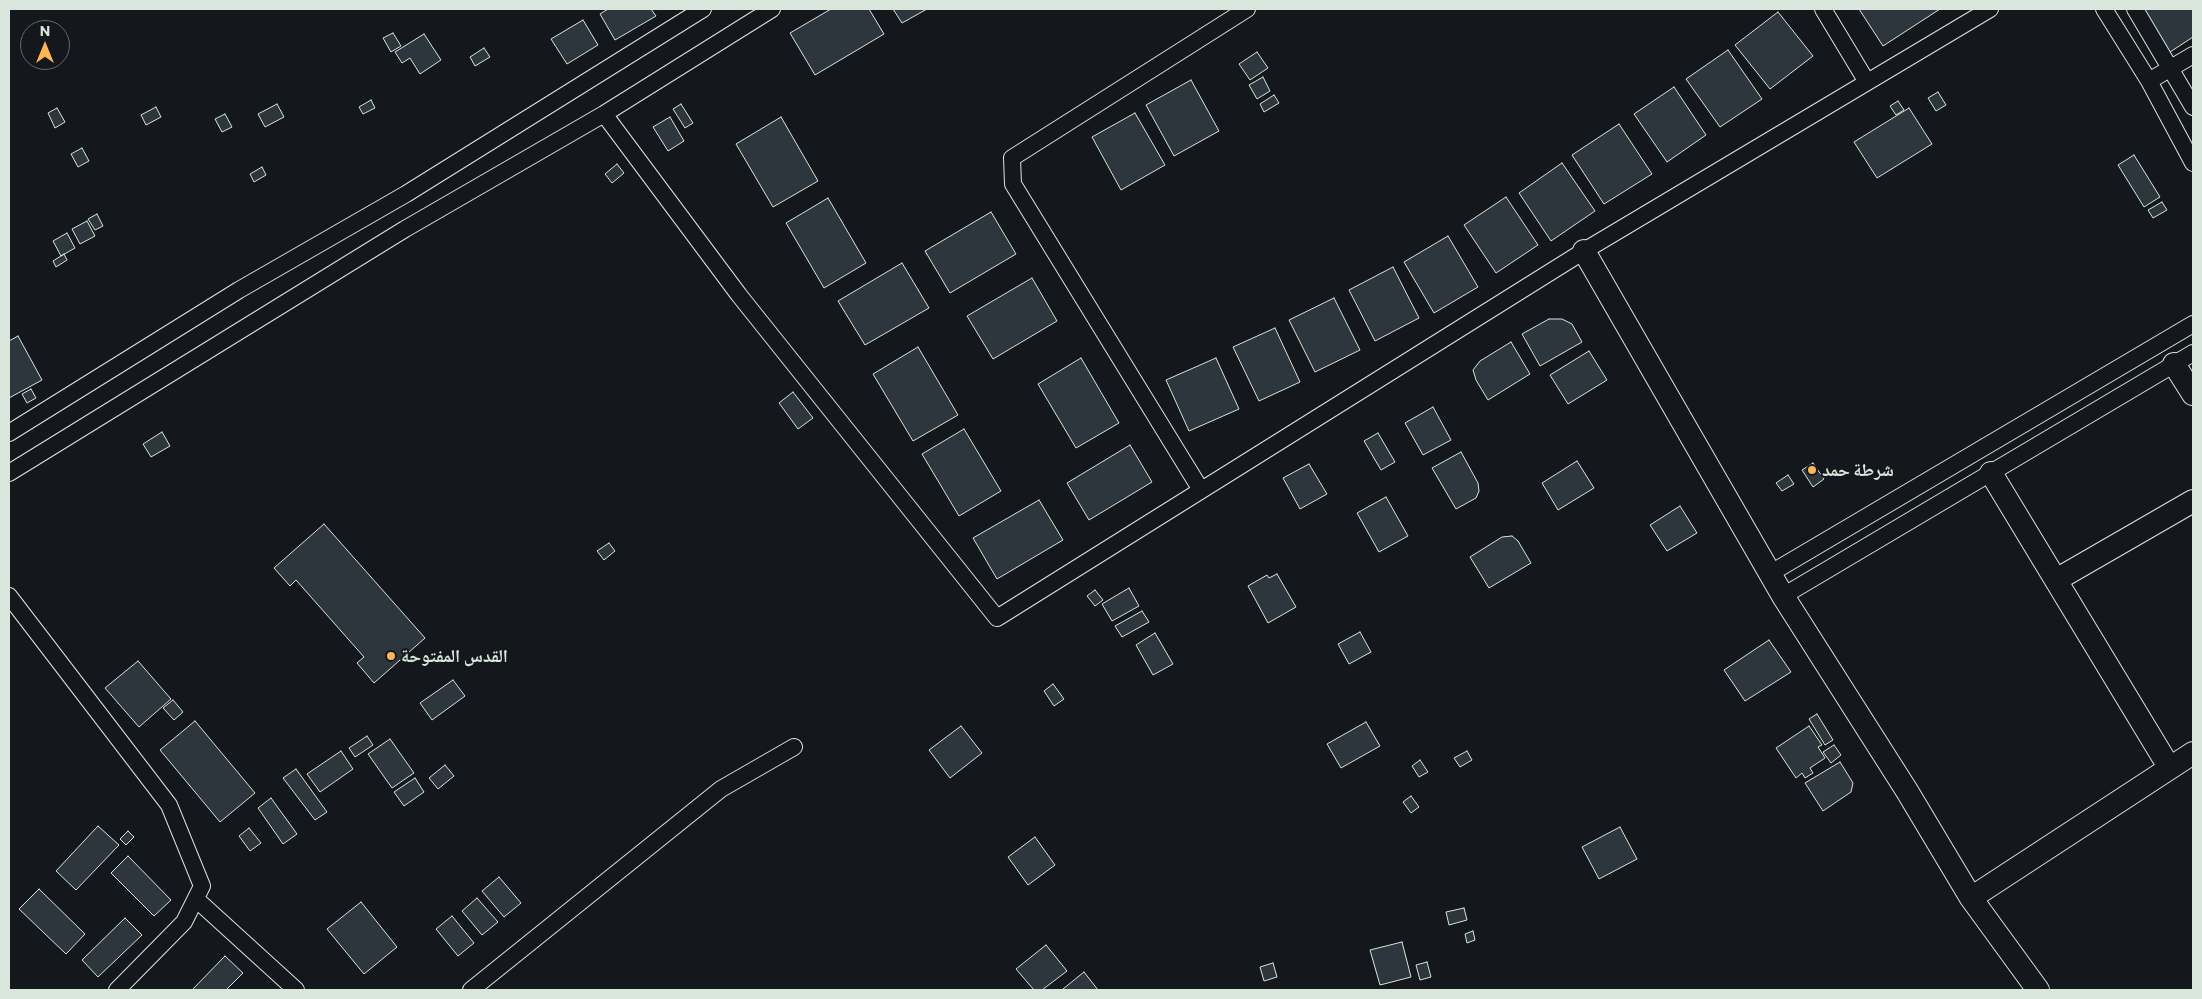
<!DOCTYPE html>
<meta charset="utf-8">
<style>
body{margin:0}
#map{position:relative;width:2202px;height:999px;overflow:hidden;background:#14181c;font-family:Commissioner,sans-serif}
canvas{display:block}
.frame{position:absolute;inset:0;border:10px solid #d8e6dc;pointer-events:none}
.north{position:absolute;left:20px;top:20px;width:50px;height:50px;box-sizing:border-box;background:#14181c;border:1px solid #626a69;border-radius:50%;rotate:0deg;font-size:14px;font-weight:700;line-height:20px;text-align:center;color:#d8e6dc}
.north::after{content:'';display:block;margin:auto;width:18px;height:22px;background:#ffb74d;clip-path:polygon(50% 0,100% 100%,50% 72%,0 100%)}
</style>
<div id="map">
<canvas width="2202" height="999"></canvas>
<div class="frame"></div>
<div class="north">N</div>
</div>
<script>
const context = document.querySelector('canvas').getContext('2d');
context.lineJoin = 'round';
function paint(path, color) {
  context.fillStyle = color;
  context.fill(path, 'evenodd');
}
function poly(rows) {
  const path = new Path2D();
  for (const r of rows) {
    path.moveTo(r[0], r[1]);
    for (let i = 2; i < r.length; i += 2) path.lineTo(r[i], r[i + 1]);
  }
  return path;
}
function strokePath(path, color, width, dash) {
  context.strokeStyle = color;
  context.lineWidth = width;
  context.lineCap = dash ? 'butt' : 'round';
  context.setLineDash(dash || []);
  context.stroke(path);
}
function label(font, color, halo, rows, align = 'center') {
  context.font = font + ' Commissioner,"Noto Naskh Arabic",sans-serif';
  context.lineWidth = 4;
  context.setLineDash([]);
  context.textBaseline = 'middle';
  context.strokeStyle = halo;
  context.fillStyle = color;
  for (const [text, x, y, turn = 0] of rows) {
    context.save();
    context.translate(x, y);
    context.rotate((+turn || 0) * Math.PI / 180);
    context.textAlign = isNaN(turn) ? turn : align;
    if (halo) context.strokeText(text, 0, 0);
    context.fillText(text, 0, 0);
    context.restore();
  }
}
const building = poly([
 [608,9,651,9,656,16,615,40,600,14,608,9],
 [831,9,869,9,884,34,815,75,790,33,831,9],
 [893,9,927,9,902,23,893,9],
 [1859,9,1940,9,1883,46,1859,9],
 [2142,9,2193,9,2193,37,2170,52,2142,9],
 [1778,12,1813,56,1770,89,1735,45,1778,12],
 [583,20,598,45,567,64,551,39,583,20],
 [393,33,401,46,391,52,383,38,393,33],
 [424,34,441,60,420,74,410,58,402,63,395,52,424,34],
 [484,48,490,57,475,66,470,57,484,48],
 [1728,50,1762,99,1720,127,1686,79,1728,50],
 [1257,52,1268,68,1250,80,1239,64,1257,52],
 [1263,77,1270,91,1257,99,1249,85,1263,77],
 [1191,80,1219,131,1174,156,1146,105,1191,80],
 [1674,87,1706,135,1667,162,1634,114,1674,87],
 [1938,92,1946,105,1936,111,1928,98,1938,92],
 [1274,95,1279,103,1264,112,1260,104,1274,95],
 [371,100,375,108,363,114,359,107,371,100],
 [1898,101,1904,110,1896,115,1890,106,1898,101],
 [277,104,284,117,265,127,258,114,277,104],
 [681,104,693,123,685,128,673,109,681,104],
 [156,107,161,117,146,125,141,115,156,107],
 [57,108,65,122,55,128,48,113,57,108],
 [1909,108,1932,144,1877,178,1854,142,1909,108],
 [1135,113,1165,165,1121,190,1092,137,1135,113],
 [225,114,232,127,222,132,215,119,225,114],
 [670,117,684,141,668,151,653,127,670,117],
 [781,117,818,181,773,207,736,144,781,117],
 [1619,124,1652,174,1604,204,1572,155,1619,124],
 [82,148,89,161,78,167,71,154,82,148],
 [2134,155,2160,197,2144,207,2118,165,2134,155],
 [1562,163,1595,211,1551,241,1519,193,1562,163],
 [617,164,624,173,612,183,605,174,617,164],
 [262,167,266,175,254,182,250,174,262,167],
 [1506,197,1538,245,1496,273,1464,225,1506,197],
 [828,198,866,263,824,288,786,223,828,198],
 [2162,202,2167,210,2153,218,2148,210,2162,202],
 [991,212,1016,254,950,293,925,251,991,212],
 [97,214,103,226,95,230,88,219,97,214],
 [87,221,95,236,80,244,72,229,87,221],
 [67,233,75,248,61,256,53,241,67,233],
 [1448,236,1478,287,1434,313,1404,262,1448,236],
 [64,254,67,260,56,267,53,261,64,254],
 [902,263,929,308,865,345,838,301,902,263],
 [1393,267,1419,318,1375,341,1349,290,1393,267],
 [1032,278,1057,321,993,359,967,316,1032,278],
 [1334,298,1360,350,1315,372,1289,320,1334,298],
 [1549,319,1562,319,1572,324,1582,342,1540,366,1522,334,1549,319],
 [1275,328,1300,382,1259,401,1233,347,1275,328],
 [18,336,42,380,9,398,9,341,18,336],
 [1511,342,1530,374,1488,400,1476,380,1473,370,1480,361,1511,342],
 [918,347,958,415,913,441,873,374,918,347],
 [1589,351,1607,380,1568,404,1550,375,1589,351],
 [1081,358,1119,423,1076,448,1038,384,1081,358],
 [1216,358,1239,409,1189,431,1166,380,1216,358],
 [31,389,36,398,27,403,22,394,31,389],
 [793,392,813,418,798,429,779,403,793,392],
 [1433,407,1451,440,1423,455,1405,423,1433,407],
 [964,429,1001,491,959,516,922,454,964,429],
 [162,432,170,446,151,457,143,444,162,432],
 [1378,433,1395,462,1381,470,1364,441,1378,433],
 [1130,445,1152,482,1089,520,1067,483,1130,445],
 [1461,452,1478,483,1479,491,1476,498,1456,509,1432,468,1461,452],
 [1577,461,1594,488,1558,510,1542,483,1577,461],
 [1813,463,1824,479,1813,487,1802,470,1813,463],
 [1309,464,1327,494,1300,509,1283,478,1309,464],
 [1788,475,1794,484,1782,491,1776,483,1788,475],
 [1386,497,1408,536,1379,552,1357,513,1386,497],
 [1039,500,1063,540,997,579,973,538,1039,500],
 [1680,506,1697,533,1667,551,1650,525,1680,506],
 [324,524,425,638,374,683,357,663,364,657,296,580,290,586,274,568,324,524],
 [1512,536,1518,541,1531,563,1489,588,1470,557,1502,537,1512,536],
 [609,543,615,551,604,560,597,551,609,543],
 [1277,574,1296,607,1268,623,1248,586,1267,575,1269,578,1277,574],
 [1129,588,1139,606,1112,621,1102,604,1129,588],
 [1095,590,1103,600,1095,606,1087,596,1095,590],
 [1142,611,1149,622,1122,637,1115,626,1142,611],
 [1360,632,1371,652,1349,664,1338,644,1360,632],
 [1155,633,1173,664,1153,675,1136,645,1155,633],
 [1769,640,1791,672,1745,701,1724,670,1769,640],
 [138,661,171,699,139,727,105,688,138,661],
 [453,680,465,696,432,720,420,703,453,680],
 [1053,684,1064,699,1054,706,1044,691,1053,684],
 [173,700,183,712,174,720,163,708,173,700],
 [1817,714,1833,740,1825,745,1809,719,1817,714],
 [195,721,255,793,220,822,160,750,195,721],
 [1366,722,1380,746,1341,768,1327,744,1366,722],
 [961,726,982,753,950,778,929,750,961,726],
 [1809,726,1822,745,1818,747,1825,758,1810,768,1813,773,1805,778,1802,773,1796,778,1776,748,1809,726],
 [367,736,373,745,355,757,349,748,367,736],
 [390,739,414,773,392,788,368,754,390,739],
 [1834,745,1841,755,1831,763,1823,752,1834,745],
 [341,751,353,769,320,792,307,774,341,751],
 [1467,751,1472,760,1460,767,1454,758,1467,751],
 [1420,760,1428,772,1419,777,1412,766,1420,760],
 [1840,762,1853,783,1851,792,1823,811,1805,783,1840,762],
 [445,765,454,776,438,789,429,778,445,765],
 [296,769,327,812,315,820,283,778,296,769],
 [415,778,424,792,404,806,394,792,415,778],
 [1411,796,1419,807,1411,813,1403,802,1411,796],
 [271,798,297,834,283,844,258,808,271,798],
 [98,826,119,845,76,890,56,871,98,826],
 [1620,827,1637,859,1599,879,1582,847,1620,827],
 [249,828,261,843,250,851,239,836,249,828],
 [128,831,134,837,126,845,120,839,128,831],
 [1035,837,1055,865,1028,885,1008,857,1035,837],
 [128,856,171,900,154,916,111,873,128,856],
 [499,877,521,903,504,917,482,891,499,877],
 [39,889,85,934,66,954,19,909,39,889],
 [477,898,498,922,482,935,462,911,477,898],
 [361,902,397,947,364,974,327,929,361,902],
 [1464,908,1467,920,1449,925,1446,912,1464,908],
 [452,916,474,943,458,956,436,929,452,916],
 [125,918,142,935,98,977,82,960,125,918],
 [1473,931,1475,940,1467,943,1465,934,1473,931],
 [1402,942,1411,977,1380,985,1370,950,1402,942],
 [1046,945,1067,971,1042,990,1034,990,1016,969,1046,945],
 [225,956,243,973,226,990,192,990,225,956],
 [1427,962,1431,977,1420,980,1416,965,1427,962],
 [1273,963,1277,977,1264,981,1260,967,1273,963],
 [1084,972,1098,990,1064,990,1063,989,1084,972]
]);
const street = poly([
 [1823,9,1867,82],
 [2104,9,2149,81,2193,163],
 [2135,9,2193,107],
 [2149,81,2193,55],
 [604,114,739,295,997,618,1584,251,1990,9],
 [9,433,239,290,406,194,703,9],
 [9,473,405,229,604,114,772,9],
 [1201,490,1013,184,1012,158,1247,9],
 [1771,573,2193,324],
 [9,596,169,805,202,886,184,922,117,990],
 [1783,596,2193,353],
 [196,899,296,990],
 [471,990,721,789,794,747]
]);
const secondary = poly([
 [1584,251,1783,596,1907,791,1971,898,2038,990],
 [2174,364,2193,394],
 [1991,473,2169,767],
 [2056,580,2193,501],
 [1971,898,2193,753]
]);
const markers = [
 [1812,470,5,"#ffb74d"],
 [391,656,5,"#ffb74d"]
];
const poiNames = [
 ["شرطة حمد",1822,470],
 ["القدس المفتوحة",401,656]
];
paint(building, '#2c363c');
strokePath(building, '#d8e6dc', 1);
strokePath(street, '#d8e6dc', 18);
strokePath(secondary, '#d8e6dc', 24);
strokePath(street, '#14181c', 16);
strokePath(secondary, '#14181c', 22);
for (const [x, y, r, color] of markers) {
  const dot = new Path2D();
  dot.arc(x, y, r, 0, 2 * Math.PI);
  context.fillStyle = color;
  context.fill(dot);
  strokePath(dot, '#14181c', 2);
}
label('bold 18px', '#d8e6dc', '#14181c', poiNames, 'left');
</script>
